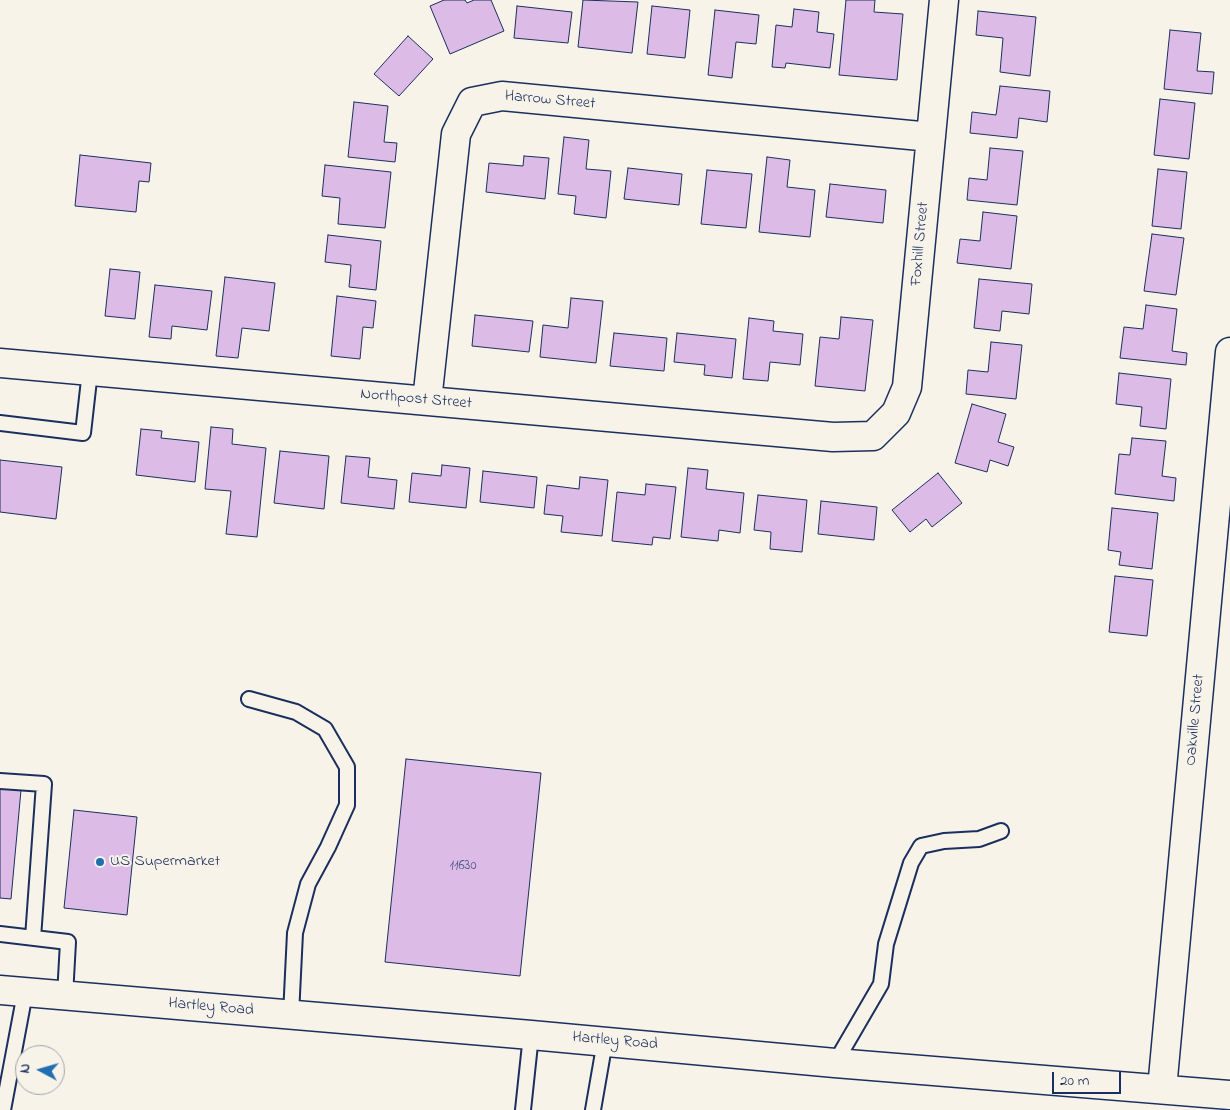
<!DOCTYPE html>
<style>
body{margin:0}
#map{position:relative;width:1230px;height:1110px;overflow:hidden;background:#f7f3e8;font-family:"Indie Flower",sans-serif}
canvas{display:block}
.north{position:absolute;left:15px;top:1045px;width:50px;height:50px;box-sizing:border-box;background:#f7f3e8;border:1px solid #9fa5b1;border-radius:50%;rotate:276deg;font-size:14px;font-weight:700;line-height:20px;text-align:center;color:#1b2f5e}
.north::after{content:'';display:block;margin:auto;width:18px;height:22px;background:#1f6fb2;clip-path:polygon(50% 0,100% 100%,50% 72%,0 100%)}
.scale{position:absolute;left:1052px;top:1072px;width:69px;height:22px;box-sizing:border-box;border:2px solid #1b2f5e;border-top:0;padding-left:6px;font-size:15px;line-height:18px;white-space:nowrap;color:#1b2f5e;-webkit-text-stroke:4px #f7f3e8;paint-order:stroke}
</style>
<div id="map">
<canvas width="1230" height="1110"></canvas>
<div class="north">N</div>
<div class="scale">20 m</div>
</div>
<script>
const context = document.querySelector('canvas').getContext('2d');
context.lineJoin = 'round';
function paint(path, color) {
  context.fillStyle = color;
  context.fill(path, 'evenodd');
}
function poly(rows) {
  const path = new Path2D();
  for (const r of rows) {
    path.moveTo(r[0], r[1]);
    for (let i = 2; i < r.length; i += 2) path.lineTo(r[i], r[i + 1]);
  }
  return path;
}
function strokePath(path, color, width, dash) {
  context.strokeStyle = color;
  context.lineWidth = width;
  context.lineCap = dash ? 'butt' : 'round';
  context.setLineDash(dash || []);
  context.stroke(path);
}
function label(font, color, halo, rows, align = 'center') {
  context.font = font + ' "Indie Flower",sans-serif';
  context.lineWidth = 4;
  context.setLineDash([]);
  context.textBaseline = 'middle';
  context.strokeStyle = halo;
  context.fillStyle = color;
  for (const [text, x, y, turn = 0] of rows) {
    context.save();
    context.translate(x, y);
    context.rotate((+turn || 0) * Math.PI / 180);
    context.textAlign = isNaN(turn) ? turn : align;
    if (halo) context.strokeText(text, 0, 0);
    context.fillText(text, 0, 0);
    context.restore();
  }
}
const building = poly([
 [444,0,465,0,467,3,474,0,491,0,504,31,450,54,430,6,444,0],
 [583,0,638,2,632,53,578,47,583,0],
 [846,0,875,0,874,12,903,14,897,80,839,75,846,0],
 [517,6,572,12,568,43,514,38,517,6],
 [652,6,690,10,685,58,647,54,652,6],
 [794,9,819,12,817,32,834,34,830,68,786,63,785,68,772,67,776,25,792,27,794,9],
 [715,10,759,15,756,44,736,42,732,78,708,75,715,10],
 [978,11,1036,17,1030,76,1000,72,1003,38,976,35,978,11],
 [1170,30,1201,33,1197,71,1214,72,1212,94,1164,89,1170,30],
 [408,36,433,59,399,96,374,74,408,36],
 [1000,86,1050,91,1047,122,1019,118,1017,138,970,133,972,112,996,115,1000,86],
 [1160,99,1195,103,1189,159,1154,155,1160,99],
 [354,102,388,106,384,142,397,143,395,162,348,157,354,102],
 [564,137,589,140,586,169,611,171,606,218,574,214,576,196,558,194,564,137],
 [990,148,1023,151,1017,205,967,200,969,178,987,180,990,148],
 [80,155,151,163,149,182,139,181,136,212,75,206,80,155],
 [524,156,549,158,545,199,486,192,489,163,523,166,524,156],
 [767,157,790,160,787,187,815,190,810,237,759,232,767,157],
 [325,165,391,172,385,228,338,224,340,198,322,196,325,165],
 [628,168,682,174,679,205,624,199,628,168],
 [1158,169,1187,172,1181,229,1152,226,1158,169],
 [707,170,752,174,746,228,701,224,707,170],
 [830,184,886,190,883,223,826,217,830,184],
 [983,212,1017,216,1011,269,957,263,960,239,980,241,983,212],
 [1152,234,1184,238,1176,295,1144,291,1152,234],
 [328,235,381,241,376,290,349,287,351,265,325,262,328,235],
 [110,269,140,272,135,319,105,316,110,269],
 [225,277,275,283,269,331,242,328,238,358,216,356,225,277],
 [979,279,1032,284,1029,314,1002,311,1000,331,974,328,979,279],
 [155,285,212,291,207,330,172,326,171,339,149,337,155,285],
 [337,296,376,301,373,328,363,327,360,359,331,356,337,296],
 [571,298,603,301,596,363,540,357,543,325,568,328,571,298],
 [1146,305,1177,309,1172,351,1187,353,1186,365,1120,358,1124,327,1143,329,1146,305],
 [475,315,533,321,529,352,472,346,475,315],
 [841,317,873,320,865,391,815,386,820,337,839,339,841,317],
 [749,318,774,321,773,331,803,334,800,365,770,362,768,381,743,379,749,318],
 [614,333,667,338,664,371,610,366,614,333],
 [677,333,736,339,732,378,704,375,705,365,674,362,677,333],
 [991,342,1022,345,1016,399,966,394,968,370,988,372,991,342],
 [1119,373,1171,379,1166,429,1140,426,1142,407,1116,404,1119,373],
 [972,404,1006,414,998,442,1014,447,1008,466,990,460,987,472,955,463,972,404],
 [211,427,233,429,232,444,266,448,257,537,226,534,231,491,205,489,211,427],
 [141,429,162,431,161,438,199,442,195,482,136,475,141,429],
 [1132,438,1166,441,1162,476,1176,478,1174,501,1115,494,1119,454,1130,455,1132,438],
 [280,451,329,456,324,509,274,503,280,451],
 [346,456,370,458,368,477,397,480,394,509,341,503,346,456],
 [0,460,62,467,56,519,0,512,0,460],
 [442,465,470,468,466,508,409,502,412,473,441,476,442,465],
 [688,468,708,470,706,489,744,493,740,533,719,530,718,541,681,537,688,468],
 [483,471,537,477,534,508,480,502,483,471],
 [938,473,962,503,932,527,926,519,910,532,892,510,938,473],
 [580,477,608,480,602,536,561,532,563,516,544,514,547,485,579,489,580,477],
 [646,484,676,487,670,539,653,537,652,545,612,541,617,492,645,495,646,484],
 [758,495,807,500,802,552,770,549,771,532,754,530,758,495],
 [821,501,877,507,874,540,818,534,821,501],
 [1112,508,1158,513,1152,569,1119,565,1121,552,1108,550,1112,508],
 [1115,576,1153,580,1147,636,1109,632,1115,576],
 [406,759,541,773,520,976,385,962,406,759],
 [0,788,21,790,11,899,0,898,0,788],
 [74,810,137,817,127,915,64,908,74,810]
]);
const lane = poly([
 [0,423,83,433,90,371],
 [249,699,296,712,325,729,347,767,347,805,328,847,308,884,295,933,291,1015],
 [0,781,44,784,33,938],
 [0,934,68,942,65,996],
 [835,1063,881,984,886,944,911,863,921,846,944,841,979,839,1001,831],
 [3,1110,25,993],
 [523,1110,531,1035],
 [593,1110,605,1041]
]);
const street = poly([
 [0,363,833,437,873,436,896,413,907,387,944,0],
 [427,401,456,134,472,102,502,96,931,137],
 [0,990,531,1035,835,1063,1230,1095],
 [1162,1089,1230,352]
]);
const markers = [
 [100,862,5,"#1f6fb2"]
];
const numberNames = [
 ["11630",463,867]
];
const streetNames = [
 ["Harrow Street",550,101,5],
 ["Foxhill Street",921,244,-85],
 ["Northpost Street",416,400,5],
 ["Oakville Street",1196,720,-85],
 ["Hartley Road",211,1008,5],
 ["Hartley Road",615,1042,5]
];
const poiNames = [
 ["US Supermarket",110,862]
];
paint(building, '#dcbbe7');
strokePath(building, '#1b2f5e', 1);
strokePath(lane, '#1b2f5e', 18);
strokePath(street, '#1b2f5e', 31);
strokePath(lane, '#f7f3e8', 14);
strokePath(street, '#f7f3e8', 28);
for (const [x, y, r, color] of markers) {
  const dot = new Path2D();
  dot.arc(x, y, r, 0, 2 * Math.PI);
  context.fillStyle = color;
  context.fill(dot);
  strokePath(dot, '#f7f3e8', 2);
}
label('14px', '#4b5280', null, numberNames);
label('16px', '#1b2f5e', '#f7f3e8', streetNames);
label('16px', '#1b2f5e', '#f7f3e8', poiNames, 'left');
</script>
